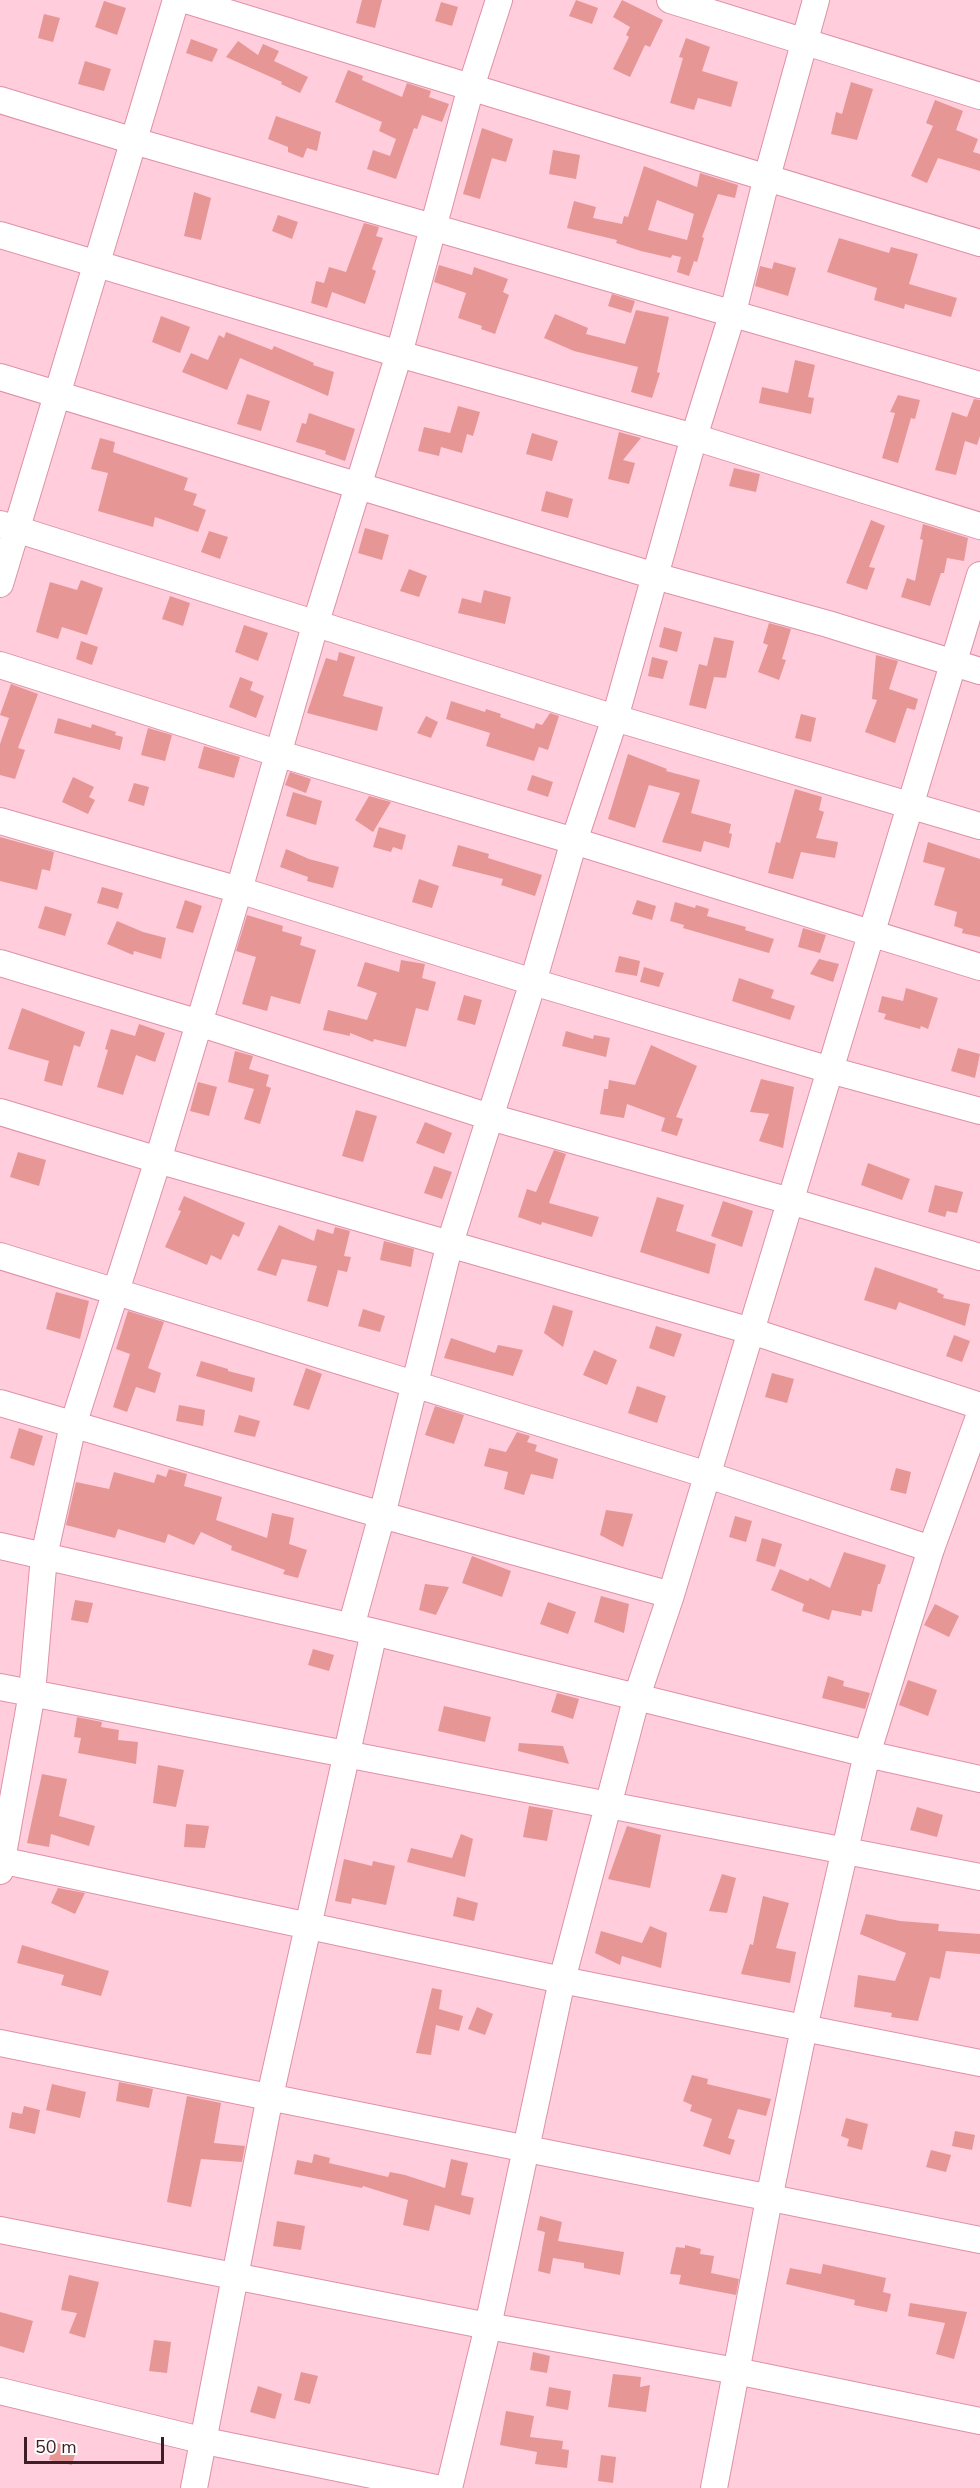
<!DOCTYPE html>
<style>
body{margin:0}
#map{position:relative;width:980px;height:2488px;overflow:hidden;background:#ffcddb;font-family:"Nunito Sans",sans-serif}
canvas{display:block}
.scale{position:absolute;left:24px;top:2437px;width:140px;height:27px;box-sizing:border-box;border:3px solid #3d1e28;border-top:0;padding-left:8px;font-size:18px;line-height:21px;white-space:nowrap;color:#3d1e28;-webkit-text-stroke:4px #fefefe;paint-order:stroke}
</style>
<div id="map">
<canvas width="980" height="2488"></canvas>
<div class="scale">50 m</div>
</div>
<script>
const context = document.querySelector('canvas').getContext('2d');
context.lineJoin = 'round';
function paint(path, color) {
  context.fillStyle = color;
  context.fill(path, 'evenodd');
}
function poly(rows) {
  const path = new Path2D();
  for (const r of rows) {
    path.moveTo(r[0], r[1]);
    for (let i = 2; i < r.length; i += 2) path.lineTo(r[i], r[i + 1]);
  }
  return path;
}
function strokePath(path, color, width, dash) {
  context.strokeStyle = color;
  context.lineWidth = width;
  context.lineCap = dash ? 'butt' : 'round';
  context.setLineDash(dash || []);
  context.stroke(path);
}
const building = poly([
 [362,0,382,0,375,28,356,23],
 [576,0,598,8,592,24,569,16],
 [622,0,663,20,650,47,645,45,630,77,613,69,629,37,626,35,630,27,613,17],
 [104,1,126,8,117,35,95,27],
 [441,2,458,7,452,26,435,21],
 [44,14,60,18,53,42,38,38],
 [686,38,710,47,702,71,738,82,731,107,698,98,694,110,670,103,683,58,679,57],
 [191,39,218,49,212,62,186,53],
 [238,41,258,55,263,44,279,51,274,61,308,77,300,93,281,84,282,82,226,57],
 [85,61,111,69,104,91,78,84],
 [348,70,363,76,362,80,402,97,407,83,431,91,429,97,449,104,442,122,422,115,417,129,414,128,396,179,367,169,373,150,390,156,396,139,379,131,382,122,335,102],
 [851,82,873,89,857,140,831,134,836,112,842,114],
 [935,100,963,111,956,130,978,139,973,152,980,154,980,171,938,158,927,183,911,176,933,126,926,123],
 [276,116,321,132,317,151,307,148,303,158,288,152,288,147,268,139],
 [482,128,513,139,506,162,492,158,480,199,463,194],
 [553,150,580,155,576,179,549,174],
 [644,166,697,187,700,173,738,185,735,198,718,194,702,237,704,238,697,262,694,261,689,276,677,272,681,257,672,255,671,258,641,251,616,243,617,240,567,228,574,201,596,207,593,218,622,224,624,216,628,217],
 [657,200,694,214,687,240,648,230],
 [194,192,211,198,201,240,184,236],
 [278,215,298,222,292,239,272,231],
 [364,223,379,227,376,236,383,238,372,269,376,271,365,304,332,292,327,308,311,303,316,281,324,283,329,267,346,272],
 [839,238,889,253,891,247,918,254,909,284,957,298,951,317,905,304,904,309,874,300,877,288,827,272],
 [774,262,796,268,788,296,755,286,760,266,772,269],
 [439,265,472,275,474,267,508,279,503,292,509,295,495,334,481,329,482,326,458,318,466,293,434,282],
 [612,294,635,301,631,313,608,306],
 [636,310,669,317,657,372,660,373,652,398,631,392,638,367,574,351,544,338,555,314,588,328,586,334,625,344],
 [161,316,190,327,180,353,152,342],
 [226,332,272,350,274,346,314,363,313,365,334,372,328,396,240,358,227,390,182,372,191,353,208,360,219,335,224,338],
 [795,360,815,365,808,397,814,398,811,414,759,403,762,387,788,393],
 [247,394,270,401,261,431,237,424],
 [898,395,920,400,915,419,911,418,898,463,882,458,895,413,890,412],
 [974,399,980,400,980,436,977,445,965,441,956,475,935,470,952,412,967,417],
 [458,406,480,412,473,436,467,434,462,453,441,447,439,456,418,451,424,427,450,433],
 [309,413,355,429,345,461,325,454,326,451,296,442,302,423,306,424],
 [619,432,641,438,623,460,635,463,629,484,608,479],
 [532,433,558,441,552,461,526,454],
 [100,438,115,442,113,452,188,478,184,490,197,494,193,505,206,510,198,532,155,517,153,527,98,511,108,473,91,469],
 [734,468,760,474,756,492,729,486],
 [546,491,573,499,568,518,541,511],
 [871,520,885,526,869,567,875,568,867,590,846,583],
 [923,524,968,538,964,561,947,558,944,573,941,573,930,606,901,597,907,578,915,581,923,540,920,539],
 [365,528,389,535,382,560,358,553],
 [209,531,228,537,220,559,201,552],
 [409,569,427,576,419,597,400,591],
 [81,580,103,588,87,635,62,627,58,639,36,632,50,582,77,590],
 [484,590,511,597,505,624,458,613,462,598,481,603],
 [170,596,190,603,183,626,162,619],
 [769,623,791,629,782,659,786,660,779,680,758,672,768,645,763,643],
 [244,625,268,633,258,661,235,652],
 [664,627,682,632,677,652,659,647],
 [714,637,734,641,726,678,714,677,706,709,689,705,699,664,707,666],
 [81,641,98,647,92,665,76,659],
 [339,652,355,657,343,696,383,707,377,731,307,713,326,658,337,661],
 [876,655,898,661,889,689,918,699,915,710,907,708,895,743,865,732,877,700,872,699],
 [652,657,668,661,663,679,648,676],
 [240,677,253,682,250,690,264,696,256,718,229,707],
 [11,684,38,694,18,748,25,750,15,779,0,775,0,744,9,718,0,715],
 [451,701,485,712,486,709,501,714,500,717,534,729,536,723,542,725,550,713,559,716,548,750,539,747,534,761,486,746,490,733,446,719],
 [801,714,816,718,811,742,795,738],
 [426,716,438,722,431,738,417,733],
 [58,718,91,728,92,724,116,732,115,735,123,737,120,750,54,733],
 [148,728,172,735,165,761,141,755],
 [204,746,240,757,234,778,198,768],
 [628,754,667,769,666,771,700,780,691,813,731,824,729,833,732,834,729,848,704,841,701,852,662,842,680,793,649,785,635,828,608,819],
 [290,772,311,779,306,793,285,785],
 [532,775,553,782,548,797,527,790],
 [73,777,94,787,89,797,95,800,88,814,62,802],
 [134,783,149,787,144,806,128,801],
 [795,789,822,797,819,810,824,812,816,838,838,842,835,858,801,852,793,879,768,873,776,842,780,843],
 [293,792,322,801,316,825,286,816],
 [369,796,391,802,373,832,355,820],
 [379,827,406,835,402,850,393,847,391,852,373,847],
 [0,837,54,852,50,871,42,869,37,890,0,881],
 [928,842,980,859,980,937,962,933,963,929,954,926,957,912,934,905,945,868,923,862],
 [458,845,489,854,488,858,542,875,535,896,501,885,503,879,452,866],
 [286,849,309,859,339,867,333,888,307,881,308,877,280,867],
 [419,879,439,886,432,908,412,902],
 [102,887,123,893,118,909,97,903],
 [185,900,202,906,193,933,176,928],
 [637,900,656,906,652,920,632,914],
 [675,902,695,908,696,905,709,909,707,916,746,927,745,930,774,939,769,953,683,928,684,925,670,921],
 [45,906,72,914,65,936,38,928],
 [247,915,283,926,282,931,302,937,300,945,316,950,300,1004,271,996,267,1011,242,1004,256,957,236,951],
 [117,921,143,932,166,938,161,959,134,951,133,955,107,944],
 [803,928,826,935,820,953,798,947],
 [619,956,640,961,637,976,615,972],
 [819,959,839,964,833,982,810,974],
 [401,960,425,964,422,978,436,982,428,1011,416,1008,406,1047,374,1039,373,1042,350,1033,350,1036,323,1030,328,1010,367,1020,377,993,357,986,365,962,399,972],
 [644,967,664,973,659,987,640,982],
 [739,978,774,990,771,998,795,1006,790,1020,732,1001],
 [906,988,938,998,928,1029,921,1026,920,1029,884,1019,886,1014,878,1012,882,996,903,1001],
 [464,995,482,1000,475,1025,457,1020],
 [22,1008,85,1032,80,1047,74,1045,62,1086,44,1081,49,1061,8,1049],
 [139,1024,165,1033,155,1062,136,1055,123,1095,97,1087,108,1050,105,1049,111,1029,135,1036],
 [566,1031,593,1039,594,1035,610,1038,606,1057,562,1046],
 [651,1045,697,1066,676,1117,683,1119,677,1136,661,1131,665,1118,627,1104,624,1118,600,1114,604,1089,608,1089,609,1080,635,1085],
 [958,1048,980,1054,975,1078,951,1071],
 [235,1051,253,1056,249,1069,269,1075,266,1086,271,1088,260,1124,244,1119,254,1089,228,1082],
 [761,1079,794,1087,783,1148,759,1141,769,1114,750,1112],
 [198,1082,217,1087,209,1116,190,1111],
 [356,1110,377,1116,363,1162,342,1156],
 [425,1122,452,1133,444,1154,416,1143],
 [554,1150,566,1154,549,1203,599,1217,592,1237,542,1222,541,1225,518,1217,527,1189,536,1192],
 [18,1152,46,1160,39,1186,10,1177],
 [868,1163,910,1179,902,1200,861,1185],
 [434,1166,452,1172,442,1199,424,1193],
 [935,1185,963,1192,957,1213,947,1211,945,1217,928,1212],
 [184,1196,245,1223,239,1237,233,1234,221,1260,211,1255,207,1265,165,1247,181,1211,178,1210],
 [657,1197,684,1205,676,1231,716,1244,709,1274,640,1252],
 [723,1201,753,1211,742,1247,711,1236],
 [279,1225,314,1241,317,1229,333,1234,335,1227,350,1231,344,1256,351,1257,347,1272,338,1270,328,1307,307,1301,317,1266,282,1259,276,1276,257,1270],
 [384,1241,414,1249,411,1267,380,1260],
 [875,1267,938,1289,937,1292,944,1295,943,1298,970,1304,965,1326,899,1302,896,1310,864,1300],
 [56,1292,89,1301,80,1339,46,1329],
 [553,1305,573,1311,563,1347,544,1333],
 [363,1309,385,1316,380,1332,358,1326],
 [128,1311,164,1322,148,1368,161,1373,155,1393,136,1387,127,1412,113,1407,130,1354,116,1349],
 [656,1326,682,1334,674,1357,649,1348],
 [954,1335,970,1341,962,1362,946,1356],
 [451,1338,495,1353,498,1345,523,1350,513,1376,444,1358],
 [594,1350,617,1360,607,1385,583,1375],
 [201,1361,228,1369,228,1371,255,1378,252,1392,196,1376],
 [306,1368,322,1374,309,1410,293,1405],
 [772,1373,794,1379,787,1403,765,1397],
 [637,1386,666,1396,657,1423,628,1413],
 [179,1405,205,1410,203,1426,176,1421],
 [435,1406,464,1415,454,1444,425,1435],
 [239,1415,260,1421,255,1437,234,1432],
 [19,1428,43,1436,34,1466,10,1458],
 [517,1432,530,1436,527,1442,537,1445,535,1451,558,1459,553,1479,531,1474,524,1495,504,1489,508,1472,484,1466,489,1448,506,1452],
 [896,1468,911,1472,906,1494,890,1490],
 [169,1469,187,1474,184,1486,222,1497,216,1520,267,1538,272,1513,294,1518,289,1544,307,1550,298,1578,283,1574,285,1570,231,1550,232,1546,201,1532,194,1545,168,1534,165,1543,118,1529,115,1538,66,1525,76,1482,109,1489,114,1472,154,1483,157,1474,166,1477],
 [606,1510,633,1514,623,1547,600,1535],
 [735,1516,752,1521,746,1542,729,1537],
 [762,1538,782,1544,775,1567,756,1561],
 [844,1552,886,1565,880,1584,878,1584,872,1612,862,1610,861,1616,832,1610,829,1620,802,1611,804,1604,771,1590,780,1569,808,1581,810,1578,830,1588],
 [472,1556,511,1571,502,1597,462,1583],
 [425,1584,449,1587,436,1615,419,1610],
 [601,1596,629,1604,624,1633,594,1622],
 [75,1600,93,1603,88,1623,71,1620],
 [548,1602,576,1612,568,1634,540,1624],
 [935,1604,959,1616,949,1637,924,1625],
 [313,1649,334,1655,329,1671,308,1665],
 [828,1676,844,1681,843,1686,870,1693,865,1709,822,1698],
 [908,1680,937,1690,928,1716,899,1705],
 [557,1693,579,1699,573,1719,551,1712],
 [444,1706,491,1717,485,1742,438,1731],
 [77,1717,102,1722,101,1727,119,1730,118,1740,138,1742,136,1764,78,1753,81,1738,74,1737],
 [519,1743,563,1746,569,1764,518,1751],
 [158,1765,184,1770,176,1807,153,1803],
 [42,1774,67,1779,59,1816,95,1826,89,1846,51,1834,49,1847,27,1843],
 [529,1806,553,1810,547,1841,523,1837],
 [917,1807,943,1815,937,1837,910,1830],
 [186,1824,209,1826,205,1848,184,1847],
 [627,1826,661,1835,650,1888,608,1879],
 [461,1834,473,1839,465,1877,407,1862,411,1848,452,1858],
 [344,1859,372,1866,373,1861,395,1866,386,1905,352,1898,351,1904,335,1901],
 [722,1874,736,1878,727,1913,709,1911],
 [58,1888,85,1893,75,1914,51,1903],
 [763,1896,789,1903,776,1948,796,1952,790,1983,741,1974,750,1944,753,1945],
 [457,1897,478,1903,474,1921,453,1916],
 [866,1914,900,1921,939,1924,938,1931,980,1934,980,1954,946,1951,940,1979,930,1977,918,2021,891,2017,892,2013,854,2007,858,1975,895,1981,906,1953,860,1934],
 [650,1926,667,1933,661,1968,622,1956,620,1965,595,1953,601,1931,642,1943],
 [22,1945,109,1971,101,1996,61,1985,64,1975,17,1963],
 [432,1988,442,1990,439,2009,463,2016,459,2031,436,2025,431,2055,416,2053],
 [477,2007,493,2014,485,2035,468,2029],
 [692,2075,708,2079,707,2084,771,2099,766,2116,738,2109,728,2138,735,2140,730,2155,703,2146,712,2119,690,2111,692,2105,683,2101],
 [119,2082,153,2089,149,2108,116,2101],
 [52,2084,86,2092,80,2118,46,2110],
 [187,2096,221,2103,214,2143,245,2146,242,2162,201,2159,191,2207,167,2202],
 [24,2106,40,2110,35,2134,9,2128,12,2112,22,2114],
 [846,2118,868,2124,862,2150,847,2146,849,2139,841,2136],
 [955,2131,975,2135,972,2150,952,2146],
 [931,2150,951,2155,946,2172,926,2167],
 [314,2154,330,2158,329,2163,388,2177,390,2172,405,2175,445,2188,451,2159,468,2163,461,2195,474,2198,470,2215,435,2205,429,2231,403,2225,408,2200,363,2186,362,2188,294,2174,297,2160,312,2163],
 [540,2216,562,2222,558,2241,624,2252,620,2275,584,2268,584,2263,553,2258,550,2274,538,2271,545,2232,537,2230],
 [277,2221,305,2226,301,2250,273,2246],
 [685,2245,701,2249,700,2254,714,2256,711,2273,739,2279,736,2295,679,2284,681,2275,670,2274,676,2247,685,2248],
 [823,2264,886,2278,883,2292,891,2294,887,2312,854,2305,855,2300,786,2284,790,2268,821,2274],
 [69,2275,99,2282,85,2338,69,2333,77,2313,61,2310],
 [910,2303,967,2312,954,2359,936,2354,945,2323,908,2316],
 [0,2312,33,2321,24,2353,0,2346],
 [154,2340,171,2342,167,2373,149,2371],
 [533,2352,550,2356,547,2373,530,2370],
 [301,2372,318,2376,310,2404,294,2400],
 [613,2374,641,2377,640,2387,650,2385,646,2412,608,2407],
 [258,2386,282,2394,275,2419,250,2412],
 [549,2387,571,2391,568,2410,546,2406],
 [506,2411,534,2416,530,2437,563,2441,562,2449,569,2450,567,2468,535,2464,537,2452,500,2445],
 [54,2442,76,2450,72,2465,49,2460],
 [601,2455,616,2457,613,2483,598,2481]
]);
const minor = poly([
 [186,0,980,243],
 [670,0,980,96],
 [0,100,134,141,980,385],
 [0,235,399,354,694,437,980,526],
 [0,377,655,576,828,624,980,671],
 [0,524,615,718,980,826],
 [0,584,176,0],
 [0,665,280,754,574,841,980,967],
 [0,821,239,890,533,982,830,1070,980,1111],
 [0,963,199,1023,490,1117,790,1201,980,1257],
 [0,1112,158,1160,751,1331,980,1406],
 [0,1256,708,1475,931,1549],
 [0,1403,382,1515,671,1595],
 [0,1546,374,1632,867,1754,980,1779],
 [351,1627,382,1515,450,1243,533,982,574,841,615,718,694,437,733,312,767,177,816,0],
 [0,1687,980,1877],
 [0,1860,562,1980,980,2063],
 [0,1871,32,1693,44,1556,73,1425,158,1160,239,890,316,622,399,354,471,87,499,0],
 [0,2043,980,2240],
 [0,2230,488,2326,736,2371,980,2421],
 [0,2391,205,2441,436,2488],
 [194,2488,270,2096,374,1632],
 [449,2488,488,2326,562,1980,637,1696,671,1595,980,575],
 [714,2488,769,2199,804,2028,867,1754,931,1549,980,1414]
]);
paint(building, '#e69695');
strokePath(minor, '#de91a8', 28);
strokePath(minor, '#fff', 26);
</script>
